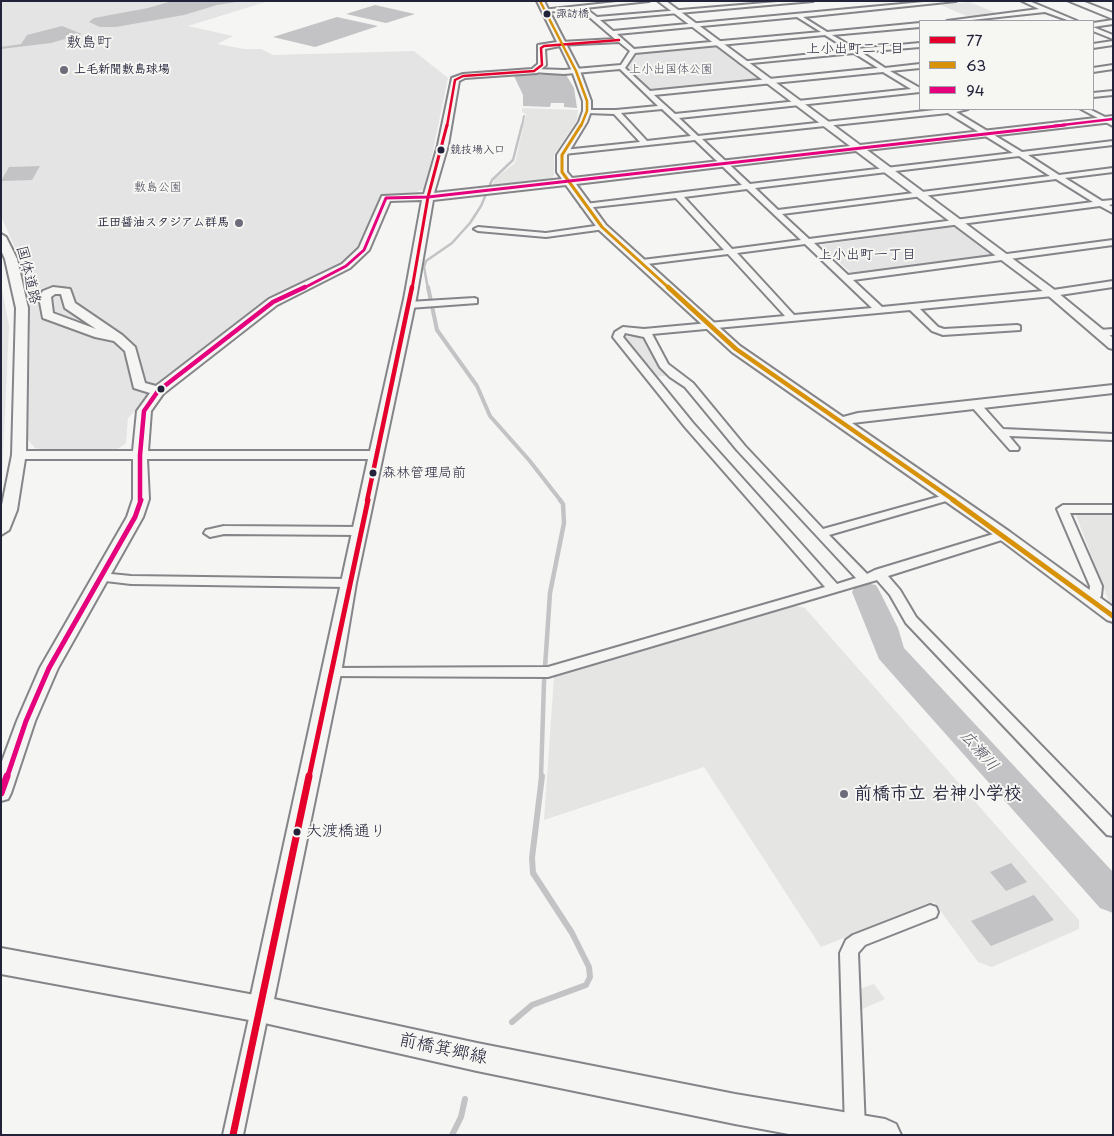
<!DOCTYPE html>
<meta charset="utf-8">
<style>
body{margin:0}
#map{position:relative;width:1114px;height:1136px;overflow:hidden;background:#f5f5f3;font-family:"Playpen Sans",sans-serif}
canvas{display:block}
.frame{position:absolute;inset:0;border:2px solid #22223b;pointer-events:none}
.legend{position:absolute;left:919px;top:20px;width:175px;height:90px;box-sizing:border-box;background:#f6f6f2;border:1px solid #a1a1a9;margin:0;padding:6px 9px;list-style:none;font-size:15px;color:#22223b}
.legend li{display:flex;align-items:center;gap:10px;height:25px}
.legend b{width:25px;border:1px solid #a1a1a9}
</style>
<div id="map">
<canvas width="1114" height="1136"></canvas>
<div class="frame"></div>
<ul class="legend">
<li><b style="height:6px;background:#e4002b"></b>77</li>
<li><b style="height:6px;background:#d79209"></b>63</li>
<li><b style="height:6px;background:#e5007d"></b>94</li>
</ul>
</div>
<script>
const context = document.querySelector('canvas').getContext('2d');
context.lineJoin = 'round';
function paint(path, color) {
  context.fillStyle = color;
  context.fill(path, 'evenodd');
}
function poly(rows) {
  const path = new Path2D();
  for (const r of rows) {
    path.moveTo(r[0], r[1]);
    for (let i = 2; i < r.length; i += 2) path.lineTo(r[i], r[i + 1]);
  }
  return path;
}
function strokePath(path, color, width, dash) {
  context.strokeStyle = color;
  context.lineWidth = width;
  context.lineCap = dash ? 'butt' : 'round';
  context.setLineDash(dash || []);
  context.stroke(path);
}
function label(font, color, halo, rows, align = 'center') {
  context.font = font + ' "Playpen Sans","Klee One",sans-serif';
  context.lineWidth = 4;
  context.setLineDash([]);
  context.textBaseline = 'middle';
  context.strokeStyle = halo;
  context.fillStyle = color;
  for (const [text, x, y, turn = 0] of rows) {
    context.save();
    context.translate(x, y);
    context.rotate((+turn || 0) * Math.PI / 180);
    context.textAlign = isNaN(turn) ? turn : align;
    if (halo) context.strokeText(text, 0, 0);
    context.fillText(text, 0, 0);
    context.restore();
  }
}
const built = poly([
 [522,108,578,110,577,120,554,155,554,176,546,181,492,187,495,179,515,163,526,114,522,112],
 [1074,510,1113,512,1113,604,1109,602],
 [792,605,805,608,1079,920,1079,929,992,967,978,962,934,902,821,947,704,767,544,820,554,677],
 [874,984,885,999,858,1011,847,993]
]);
const green = poly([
 [1,1,269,1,188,26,233,36,217,44,244,49,261,49,273,55,414,51,448,78,425,189,413,193,379,197,377,209,367,236,353,254,326,273,257,307,165,381,128,418,126,443,119,448,111,451,48,451,35,448,28,440,27,435,30,344,28,303,16,250,1,216],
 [969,2,999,14,971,18,941,5],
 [714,45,760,81,653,92,626,66,636,53],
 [955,226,994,255,852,274,821,245],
 [1,283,9,326,1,500],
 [622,336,647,337,670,375,656,377]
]);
const water = poly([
 [172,1,243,1,217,5,184,15,116,27,100,27,89,22,94,18,148,8],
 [375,5,415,14,386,23,346,14],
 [337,17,378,26,315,47,273,37],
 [62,26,82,34,51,43,1,49,1,47,21,44,27,35],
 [565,73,574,88,577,108,564,107,564,103,551,103,550,107,523,106,523,95,514,76],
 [40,166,32,180,1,181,9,167],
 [1011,863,1027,882,1006,891,990,872],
 [1034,895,1054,920,991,946,971,921]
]);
const streamFar4 = poly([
 [522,126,524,116]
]);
const streamFar3 = poly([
 [428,289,424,267,426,261,452,243,470,223,481,206,492,180,513,160,522,125]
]);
const streamFar2 = poly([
 [428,287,437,330,477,386,490,416,529,460,561,501]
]);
const streamFar1 = poly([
 [541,777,544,682,550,593,564,523,563,504,560,500]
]);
const stream = poly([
 [512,1022,532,1005,586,985,590,977,589,967,572,933,533,873,532,858,542,776],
 [452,1135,461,1117,465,1099]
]);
const river = poly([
 [866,583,876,585,880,592,898,628,904,648,1113,872,1113,913,1100,908,879,659,852,592,856,585,866,583]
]);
const minor = poly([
 [626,1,649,1,585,8,597,17,789,1,813,1,600,20,613,31,934,1,956,1,803,17,827,32,920,23,920,27,832,35,856,49,920,43,920,47,861,52,885,68,920,64,920,68,890,71,920,88,920,92,679,118,698,136,944,109,968,109,956,112,1022,152,1113,141,1113,145,1028,155,1059,175,1113,168,1113,172,1065,178,1102,201,1113,200,1113,204,1109,205,1113,207,1113,213,1100,206,814,243,848,275,1113,240,1113,245,853,280,882,307,1053,290,1113,281,1113,287,1053,296,920,309,938,327,944,329,1017,325,1020,326,1020,330,943,335,932,331,910,310,652,334,668,364,693,383,745,446,823,529,945,495,953,495,955,497,953,499,829,535,867,574,875,570,1000,532,1008,532,1010,535,1008,538,888,576,900,590,916,617,1113,819,1113,836,1107,835,906,623,890,595,877,580,548,677,327,676,325,673,327,670,332,668,548,667,825,587,685,427,613,337,615,332,623,327,644,329,785,316,728,254,639,265,639,261,642,260,724,250,676,198,585,208,581,206,585,204,742,185,695,140,564,154,560,152,564,150,640,142,614,114,587,113,584,111,585,110,616,110,658,106,620,69,564,74,532,72,534,69,564,70,621,65,630,51,619,42,559,45,561,42,615,39,580,9,545,12,542,10,626,1],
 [797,17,821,32,634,49,617,34,797,17],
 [825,35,849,50,739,62,742,64,854,53,878,68,650,91,625,68,635,53,825,35],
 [883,72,911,89,675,114,654,95,883,72],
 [662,109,691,136,647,141,621,113,662,109],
 [948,113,1013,153,750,184,702,139,948,113],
 [1019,156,1050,176,778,210,755,188,1019,156],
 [1056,179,1093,202,809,239,782,214,1056,179],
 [747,189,801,240,732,249,684,197,747,189],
 [805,244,872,308,794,315,737,253,805,244],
 [625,333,644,337,660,367,670,377,685,387,737,450,856,578,837,584,693,423,623,337,625,333],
 [1022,1,1029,1,1077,21,1070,21,1045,12,962,21,947,21,1039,9,1022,1],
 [1113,20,1113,24,1093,27,1093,23,1113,20],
 [1093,27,1113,35,1113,39,1093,31,1093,27],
 [1113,41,1113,45,1093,48,1093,44,1113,41],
 [1113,65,1113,69,1093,72,1093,68,1113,65],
 [1113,91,1113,95,1093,97,1093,93,1113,91],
 [1081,109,1089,109,1113,121,1113,126,1081,109],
 [602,225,605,225,605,229,546,237,478,231,474,229,478,227,546,233,602,225],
 [474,298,477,299,477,303,409,308,404,305,409,302,474,298],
 [1113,329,1113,335,1099,336,1094,333,1099,330,1113,329],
 [975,401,979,402,1003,429,1113,434,1113,440,1009,436,1019,448,1018,450,1010,450,971,406,970,404,975,401],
 [1063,505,1113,505,1113,513,1070,513,1102,586,1101,596,1096,602,1091,603,1085,599,1089,594,1090,586,1057,509,1063,505],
 [224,526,360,527,366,531,360,535,224,534,210,537,204,533,206,530,224,526],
 [101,573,131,576,348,579,354,583,348,587,131,584,97,580,95,577,101,573],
 [930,905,936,907,938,912,936,917,865,945,858,953,865,1129,862,1135,848,1135,845,1129,840,953,846,940,853,935,930,905],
 [260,1001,266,1003,269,1009,243,1135,223,1135,251,1009,254,1003,260,1001]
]);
const tertiary = poly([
 [537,1,544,1,580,71,591,101,591,111,587,122,567,155,567,172,572,178,850,146,658,1,666,1,860,145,1113,116,1113,122,867,150,1052,288,1113,338,1113,349,1109,348,1044,292,856,151,576,184,606,225,740,346,843,417,858,413,1113,385,1113,393,852,423,1010,532,1113,607,1113,622,1107,620,998,538,732,352,598,229,566,185,433,200,416,299,356,583,341,673,272,1009,268,1017,260,1020,252,1017,248,1009,368,459,147,459,149,499,143,517,58,668,35,721,11,793,8,799,1,801,1,764,17,721,40,668,127,517,133,499,133,459,25,459,17,510,9,530,1,535,1,510,12,455,16,308,5,259,1,250,1,234,6,237,17,259,28,308,26,451,133,451,137,411,150,393,134,388,125,351,114,341,95,337,43,318,39,297,43,291,53,287,70,289,75,303,122,335,135,347,145,383,156,386,269,299,342,264,359,248,382,196,424,194,438,145,452,78,463,74,532,69,538,64,538,45,557,42,537,1],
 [560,46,572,71,583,101,583,111,579,122,557,155,557,172,562,179,434,193,448,145,459,81,465,78,537,73,546,65,545,49,560,46],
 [422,200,404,299,370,451,148,451,151,411,163,394,277,305,350,268,369,250,390,201,422,200],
 [55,294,61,294,65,308,96,329,53,313,51,297,55,294]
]);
const primary = poly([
 [1,948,260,996,477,1043,735,1094,885,1119,896,1124,901,1135,794,1135,735,1124,477,1071,260,1022,1,974,1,948]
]);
const trunk = poly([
 [1069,1,1082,1,1113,13,1113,19,1069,1]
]);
const bus1Far4 = poly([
 [447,126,455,80,463,76,534,71,542,65,541,48,544,46,619,40]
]);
const bus1Far3 = poly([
 [412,289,428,197,447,125]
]);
const bus1Far2 = poly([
 [367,501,412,287]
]);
const bus1Far1 = poly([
 [309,777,368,500]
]);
const bus1 = poly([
 [233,1135,309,776]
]);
const bus2Far3 = poly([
 [540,1,576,71,587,101,587,111,581,126]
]);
const bus2Far2 = poly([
 [581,125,562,155,562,172,602,227,670,289]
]);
const bus2Far1 = poly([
 [668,287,736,349,955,501]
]);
const bus2 = poly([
 [953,500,1113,616]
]);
const bus3Far4 = poly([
 [1054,126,1113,119]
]);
const bus3Far3 = poly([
 [302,289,346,266,364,250,386,198,428,197,1065,125]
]);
const bus3Far2 = poly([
 [140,501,140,455,144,411,158,391,273,302,305,287]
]);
const bus3Far1 = poly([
 [7,777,26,721,49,668,135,517,141,500]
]);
const bus3 = poly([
 [1,793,7,776]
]);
const markers = [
 [547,14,4.5,"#22223b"],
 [64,70,5,"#6c6c7b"],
 [441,150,4.5,"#22223b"],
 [239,223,5,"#6c6c7b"],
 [161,389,4.5,"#22223b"],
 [373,473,4.5,"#22223b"],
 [844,794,5,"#6c6c7b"],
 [297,832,4.5,"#22223b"]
];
const farBusnames = [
 ["諏訪橋",556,14],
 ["競技場入口",450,150]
];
const farPoinames = [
 ["上毛新聞敷島球場",74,70],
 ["正田醤油スタジアム群馬",229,223,"right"]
];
const farParknames = [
 ["上小出国体公園",671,70],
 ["敷島公園",158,188]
];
const farNeighbourhoodnames = [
 ["上小出町二丁目",855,49],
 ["上小出町一丁目",867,255]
];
const busNames = [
 ["森林管理局前",382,473]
];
const farQuarternames = [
 ["敷島町",89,43]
];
const streetNames = [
 ["国体道路",28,275,76]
];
const waterNames = [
 ["広瀬川",979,751,48]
];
const nearBusnames = [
 ["大渡橋通り",306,832]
];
const nearPoinames = [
 ["前橋市立 岩神小学校",854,794]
];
const nearStreetnames = [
 ["前橋箕郷線",443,1049,12]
];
paint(built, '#e5e5e4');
paint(green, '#e4e4e4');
paint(water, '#c3c3c6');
strokePath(streamFar4, '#c3c3c6', 2);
strokePath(streamFar3, '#c3c3c6', 2.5);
strokePath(streamFar2, '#c3c3c6', 4);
strokePath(streamFar1, '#c3c3c6', 4.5);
strokePath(stream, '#c3c3c6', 6);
paint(river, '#c3c3c6');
strokePath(minor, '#858589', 4);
strokePath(tertiary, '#858589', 4);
strokePath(primary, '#858589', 4);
strokePath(trunk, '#858589', 4);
paint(minor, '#f5f5f3');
paint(tertiary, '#f5f5f3');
paint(primary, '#f5f5f3');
paint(trunk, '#f5f5f3');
strokePath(bus1Far4, '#e4002b', 2.5);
strokePath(bus1Far3, '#e4002b', 3);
strokePath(bus1Far2, '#e4002b', 4.5);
strokePath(bus1Far1, '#e4002b', 5);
strokePath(bus1, '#e4002b', 7);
strokePath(bus2Far3, '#d79209', 2.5);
strokePath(bus2Far2, '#d79209', 3);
strokePath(bus2Far1, '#d79209', 4.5);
strokePath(bus2, '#d79209', 5);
strokePath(bus3Far4, '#e5007d', 2.5);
strokePath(bus3Far3, '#e5007d', 3);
strokePath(bus3Far2, '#e5007d', 4.5);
strokePath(bus3Far1, '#e5007d', 5);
strokePath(bus3, '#e5007d', 7);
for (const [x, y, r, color] of markers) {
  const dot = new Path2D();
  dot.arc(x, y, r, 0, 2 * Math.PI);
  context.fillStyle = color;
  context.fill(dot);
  strokePath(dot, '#f6f6f2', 2);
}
label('11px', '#22223b', '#f6f6f2', farBusnames, 'left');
label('bold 12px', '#22223b', '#f6f6f2', farPoinames, 'left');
label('12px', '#4f4f62', '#f6f6f2', farParknames);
label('14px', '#22223b', '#f6f6f2', farNeighbourhoodnames);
label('14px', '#22223b', '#f6f6f2', busNames, 'left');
label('15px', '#22223b', '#f6f6f2', farQuarternames);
label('15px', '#22223b', '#f6f6f2', streetNames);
label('italic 16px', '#535365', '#f6f6f2', waterNames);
label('16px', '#22223b', '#f6f6f2', nearBusnames, 'left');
label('bold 18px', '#22223b', '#f6f6f2', nearPoinames, 'left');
label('18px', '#22223b', '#f6f6f2', nearStreetnames);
</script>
